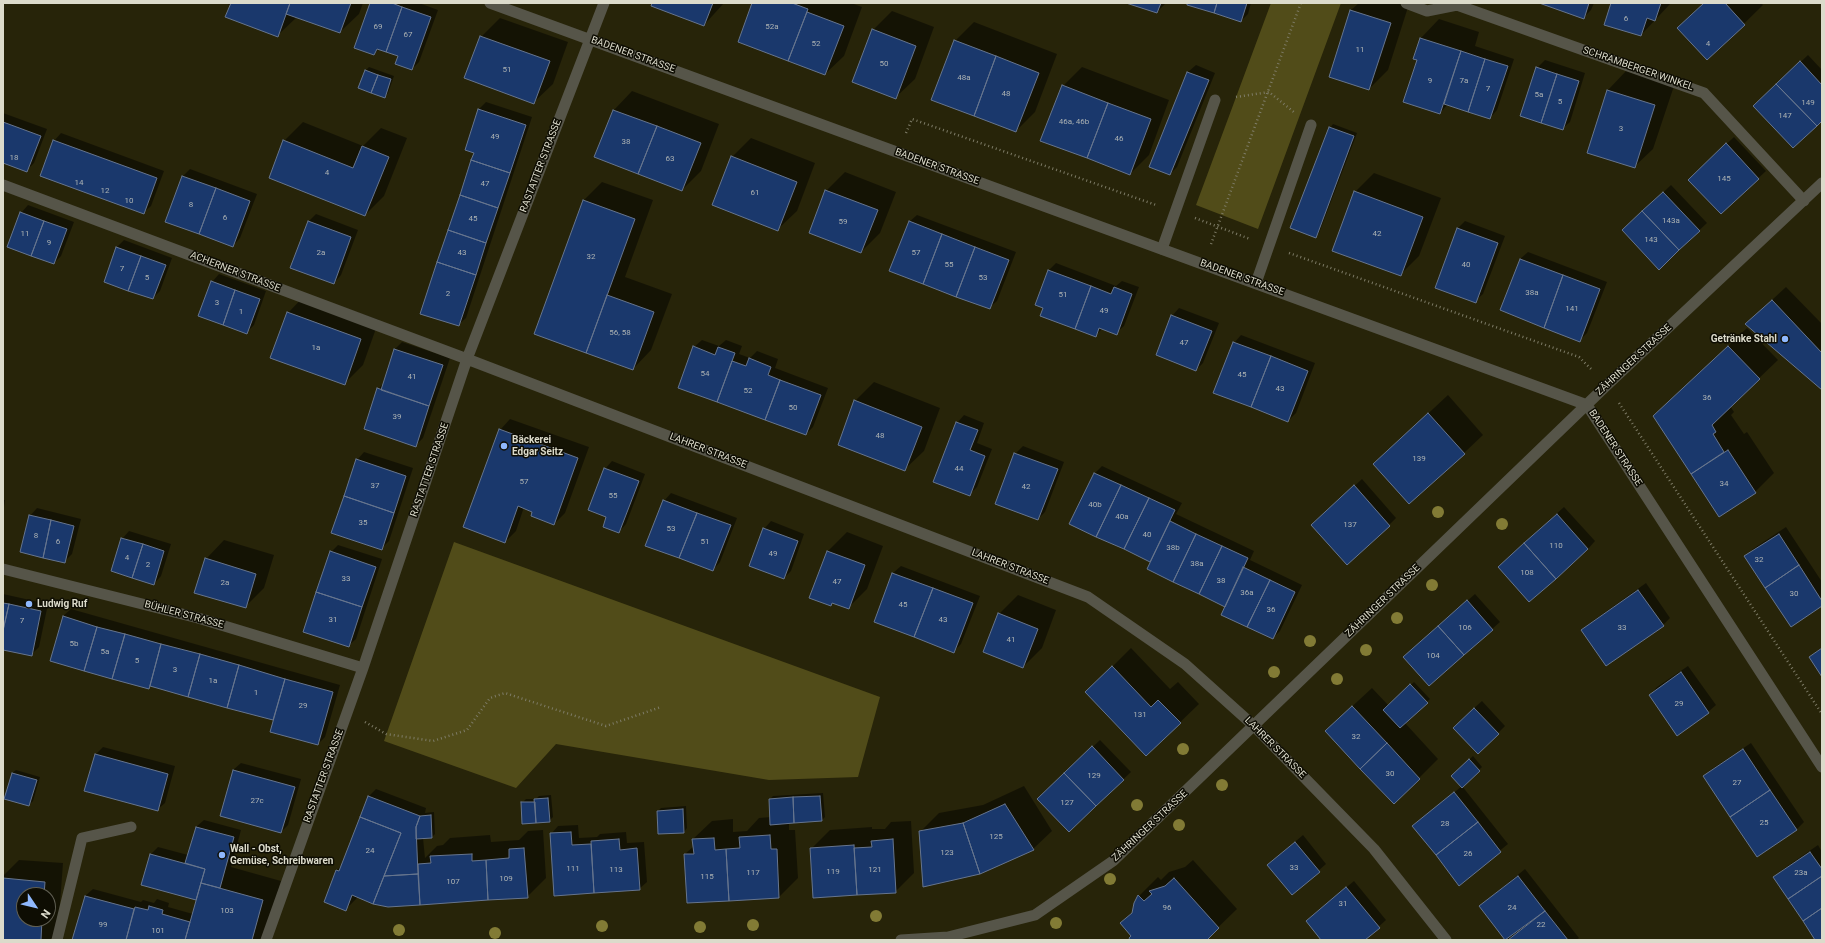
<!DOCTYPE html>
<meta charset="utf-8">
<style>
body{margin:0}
#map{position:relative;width:1825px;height:943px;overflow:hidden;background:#272409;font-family:Roboto,sans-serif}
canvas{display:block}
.frame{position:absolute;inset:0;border:4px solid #dcdbcb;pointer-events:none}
.north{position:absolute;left:16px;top:887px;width:40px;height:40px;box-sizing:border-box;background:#0e0d03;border:1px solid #605f53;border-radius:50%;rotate:125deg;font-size:11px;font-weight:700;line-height:16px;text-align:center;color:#dcdbcb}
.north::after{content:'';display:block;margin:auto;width:14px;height:18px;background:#8fb8fd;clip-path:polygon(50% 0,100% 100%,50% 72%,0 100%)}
</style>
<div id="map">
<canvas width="1825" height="943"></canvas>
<div class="frame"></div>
<div class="north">N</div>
</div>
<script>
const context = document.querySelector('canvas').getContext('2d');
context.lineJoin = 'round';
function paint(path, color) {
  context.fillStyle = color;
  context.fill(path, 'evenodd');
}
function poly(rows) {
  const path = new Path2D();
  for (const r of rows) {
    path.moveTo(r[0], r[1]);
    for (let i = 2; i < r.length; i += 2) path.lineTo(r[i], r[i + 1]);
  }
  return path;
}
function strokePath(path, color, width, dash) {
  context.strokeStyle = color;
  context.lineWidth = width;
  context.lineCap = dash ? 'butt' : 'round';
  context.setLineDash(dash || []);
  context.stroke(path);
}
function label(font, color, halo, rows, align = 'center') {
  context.font = font + ' Roboto,sans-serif';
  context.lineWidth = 3;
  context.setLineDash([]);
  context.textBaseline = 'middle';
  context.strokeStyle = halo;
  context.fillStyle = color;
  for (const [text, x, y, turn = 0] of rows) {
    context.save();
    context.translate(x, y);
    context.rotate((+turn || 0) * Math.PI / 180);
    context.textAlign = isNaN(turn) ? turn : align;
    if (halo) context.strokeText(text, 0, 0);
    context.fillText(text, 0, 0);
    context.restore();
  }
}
const green = poly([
 [1271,3,1341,3,1258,229,1196,205],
 [454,542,880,697,858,777,769,780,556,744,516,788,384,741]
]);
const shadow = poly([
 [226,3,363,3,359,14,340,32,297,17,278,35],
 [371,3,419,3,438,10,419,62,412,69,399,56,379,49,374,54],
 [653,3,724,3,704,25],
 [754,3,851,3,862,7,844,56,825,74,739,42],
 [1129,3,1166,3,1157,12],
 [1188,3,1251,3,1248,14,1241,21],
 [1359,3,1409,4,1388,70,1369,89,1351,10],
 [1539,3,1594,3,1591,10,1584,17],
 [1612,3,1671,3,1641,35],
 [1704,3,1761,3,1763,5,1708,59],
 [892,11,934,27,915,79,896,97,873,30],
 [500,18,568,42,553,84,534,102,481,37],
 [1439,19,1479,32,1475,46,1514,59,1497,110,1490,118,1448,104,1440,113,1418,60,1414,58,1421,38],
 [974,22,1057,54,1035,112,1016,131,955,41],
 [1808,55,1822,70,1822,119,1762,99],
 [1545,60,1585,73,1570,122,1562,129,1537,68],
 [1196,65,1215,73,1177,167,1170,174,1150,166,1188,72],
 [369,67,394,76,388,93,385,97,366,70],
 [1082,67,1169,100,1149,155,1130,174,1063,86],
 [1626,71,1674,86,1653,149,1634,167,1608,90],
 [632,91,719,124,701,171,682,190,614,110],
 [486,102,532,117,466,318,458,325,479,109],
 [3,113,47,129,34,163,27,170,3,162],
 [303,122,363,146,381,128,407,138,384,196,365,215,284,141],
 [1333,124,1357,133,1319,233,1316,237,1330,128],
 [61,133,164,171,151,206,143,213,54,141],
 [1734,137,1766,171,1721,213,1697,172],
 [751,138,815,163,797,211,778,229,732,157],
 [190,169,257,194,240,238,233,246,183,176],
 [845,172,896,192,880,233,861,252,826,191],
 [1374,173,1441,198,1419,256,1400,275,1355,192],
 [602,182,653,200,625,277,672,294,651,350,633,369,535,333,583,201],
 [1671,185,1707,223,1659,268,1631,223],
 [28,205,74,222,61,256,54,263,21,213],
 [316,214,358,230,341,275,334,283,308,222],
 [917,215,1016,252,997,301,989,308,909,222],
 [1465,221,1505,236,1483,294,1475,301,1436,287,1458,228],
 [124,240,172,258,160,291,153,298,105,281,117,247],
 [1528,252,1607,282,1587,333,1580,340,1520,259],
 [1056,263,1116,286,1122,281,1139,287,1124,326,1116,333,1103,328,1095,336,1036,304,1049,270],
 [219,274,266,291,254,325,247,332,212,282],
 [1786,287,1822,324,1822,389,1760,311],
 [306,294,379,320,363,365,345,383,288,313],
 [1179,308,1219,323,1203,363,1196,370,1172,316],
 [1747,328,1778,360,1730,406,1734,412,1731,415,1744,434,1747,432,1774,473,1755,492,1719,516,1655,416],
 [1241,335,1315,363,1296,413,1288,421,1234,343],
 [702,340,719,346,726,340,742,346,739,354,750,358,757,351,778,359,775,368,828,388,813,427,806,434,694,347],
 [402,342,450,358,423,438,416,445,378,389,384,383,395,349],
 [874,382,940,408,924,451,905,469,855,401],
 [1448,395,1483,435,1464,453,1374,464],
 [964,415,984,423,977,443,992,449,977,487,970,494,957,423],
 [510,419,589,447,565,513,554,524,534,511,524,507,516,531,505,542,500,430],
 [1023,446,1064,462,1045,512,1038,519,1015,454],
 [364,452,413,468,389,541,381,549,357,460],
 [612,461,645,474,626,524,619,532,607,517,605,469],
 [1102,466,1182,503,1176,514,1254,551,1250,560,1302,585,1280,631,1273,638,1226,606,1152,561,1071,524,1095,473],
 [1362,479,1396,518,1389,525,1312,525],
 [671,493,737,518,720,562,713,570,664,501],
 [3,500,5,500,3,514],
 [1564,507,1595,541,1588,549,1506,560],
 [37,508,81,519,72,554,64,562,30,516],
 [771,521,804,534,791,571,784,578,764,529],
 [1786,527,1822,582,1822,605,1746,556,1753,549],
 [129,531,171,544,161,576,154,584,122,539],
 [847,532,883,546,867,589,849,607,834,602,831,605,810,598,828,551],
 [224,540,274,555,264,588,245,607,206,559],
 [338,545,382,559,356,639,348,646,331,552],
 [901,566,980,596,961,644,954,651,875,622,893,573],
 [1646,583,1670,618,1663,625,1582,630,1590,623],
 [3,594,48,604,39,647,31,655,4,649,3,653],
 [1475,594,1500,622,1429,685,1412,650],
 [1018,595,1056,610,1042,648,1023,667,999,614],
 [71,609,340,685,325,737,318,744,274,720,151,685,148,688,63,616],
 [1822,647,1822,676,1810,657],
 [1131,648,1170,689,1178,682,1199,704,1146,755,1105,674],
 [1688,666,1716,705,1708,712,1650,695,1657,687],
 [1414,682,1430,699,1405,723,1438,759,1394,803,1345,713,1372,688,1389,706],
 [1482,701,1505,726,1498,733,1461,720],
 [1100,740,1131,772,1069,831,1039,799],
 [1751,743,1804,822,1797,829,1758,856,1704,776,1712,769],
 [103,747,175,766,165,803,157,810,96,754],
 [1473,756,1482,767,1462,786,1508,844,1459,884,1414,826,1462,786,1452,776],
 [241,763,301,779,288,825,281,832,221,815,233,770],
 [16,770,40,777,33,801,29,805,12,773],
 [1024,786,1052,831,1033,849,920,832,939,813,983,805],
 [376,789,426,808,425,813,434,812,435,834,432,837,423,838,425,858,437,846,443,845,450,838,490,835,491,842,519,840,528,831,543,830,546,878,527,897,388,906,358,897,345,910,337,870,342,865,369,796],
 [823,793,825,817,822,820,789,823,789,830,795,830,798,878,779,897,688,902,685,854,694,846,693,839,712,821,733,819,733,832,747,831,759,818,771,817,770,799,773,796],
 [551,795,553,817,549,821,522,803,526,799,536,799,539,796],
 [686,806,687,828,684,832,658,811,661,808],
 [204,820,241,830,231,867,281,881,265,940,73,940,85,896,93,889,141,902,143,900,154,903,157,899,169,903,168,907,193,914,198,896,196,899,142,884,151,854,158,847,188,855,196,827],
 [911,821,914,873,895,892,811,849,830,830,872,827,872,829,885,829,891,822],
 [578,825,579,838,597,837,600,834,626,832,627,843,644,842,647,882,639,889,555,894,551,834,558,826],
 [1303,835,1326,864,1292,894,1276,858],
 [1818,845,1822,852,1822,940,1817,940,1775,877,1782,870],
 [19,860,63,863,58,931,50,940,3,940,3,876],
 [24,895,48,895,48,919,24,919],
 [1193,860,1237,909,1205,940,1131,940,1133,936,1121,923,1133,912,1135,903,1139,896,1158,877,1161,880,1169,872,1185,867],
 [1525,869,1579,938,1576,940,1507,940,1480,906],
 [1354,881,1386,920,1364,940,1322,940,1314,914]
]);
const building = poly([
 [231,3,290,3,278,37,225,17,231,3],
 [290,3,351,3,340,33,286,14,290,3],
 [370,3,392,3,402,7,386,52,377,49,374,55,354,48,370,3],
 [652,3,713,3,704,26,651,6,652,3],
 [752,3,792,3,808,9,788,61,738,42,752,3],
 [1126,3,1161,3,1157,13,1126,3],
 [1187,3,1217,3,1214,13,1187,5,1187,3],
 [1217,3,1247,3,1241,22,1214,13,1217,3],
 [1539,3,1589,3,1584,19,1539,3],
 [1611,3,1661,3,1655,21,1647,18,1641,36,1604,25,1611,3],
 [1704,3,1725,3,1745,25,1707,60,1677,28,1704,3],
 [402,7,431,17,412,70,395,64,398,56,386,52,402,7],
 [1350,10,1391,23,1369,90,1329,77,1350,10],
 [807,12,844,26,825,75,788,61,807,12],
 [872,29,916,46,896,99,852,82,872,29],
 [480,36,550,61,534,104,464,78,480,36],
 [1420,38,1461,51,1440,114,1403,102,1417,60,1413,59,1420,38],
 [954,40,996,56,974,116,931,100,954,40],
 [1461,51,1485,59,1468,112,1444,104,1461,51],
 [996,56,1039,73,1016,132,974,116,996,56],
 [1485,59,1508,66,1490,119,1468,112,1485,59],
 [1800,61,1822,85,1822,121,1817,126,1776,84,1800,61],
 [1536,67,1557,74,1541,123,1520,116,1536,67],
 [365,70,378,75,371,93,358,88,365,70],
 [1187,72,1209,80,1170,175,1149,167,1187,72],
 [1557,74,1579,81,1563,130,1541,123,1557,74],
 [378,75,391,79,385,98,371,93,378,75],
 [1776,84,1817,126,1793,148,1753,106,1776,84],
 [1062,85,1108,103,1087,158,1040,141,1062,85],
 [1607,90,1655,105,1635,168,1587,153,1607,90],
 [1108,103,1151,119,1130,175,1087,158,1108,103],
 [478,109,526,125,510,173,471,160,474,153,465,150,478,109],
 [613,110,657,126,638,174,594,157,613,110],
 [3,122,41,136,27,172,3,163,3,122],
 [657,126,701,143,682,191,638,174,657,126],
 [1329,127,1354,136,1316,238,1290,228,1329,127],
 [53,140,157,178,144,214,40,176,53,140],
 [283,140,353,168,362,146,389,157,365,216,269,178,283,140],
 [1726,143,1759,179,1721,214,1688,180,1726,143],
 [731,156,797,182,778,231,712,205,731,156],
 [471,160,510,173,498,208,460,195,471,160],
 [182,176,216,188,199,234,165,222,182,176],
 [216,188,250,201,233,247,199,234,216,188],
 [825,190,878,210,861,253,809,233,825,190],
 [1354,191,1423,217,1401,276,1332,251,1354,191],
 [1663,192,1700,231,1679,250,1642,211,1663,192],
 [460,195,498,208,486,243,448,230,460,195],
 [583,200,635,219,586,353,534,334,583,200],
 [1642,211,1679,250,1659,270,1622,230,1642,211],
 [20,212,44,221,31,256,7,247,20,212],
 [44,221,67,229,54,264,31,256,44,221],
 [308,221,351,237,334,284,290,268,308,221],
 [909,221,942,234,923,284,889,271,909,221],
 [1457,228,1498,243,1476,303,1435,288,1457,228],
 [448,230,486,243,476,275,437,262,448,230],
 [942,234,975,247,956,297,923,284,942,234],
 [116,247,141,256,128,291,104,282,116,247],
 [975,247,1009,260,990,309,956,297,975,247],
 [141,256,166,265,153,299,128,291,141,256],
 [1520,259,1563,275,1544,328,1500,310,1520,259],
 [437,262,476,275,459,326,420,314,437,262],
 [1048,270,1091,286,1075,329,1040,316,1043,308,1035,305,1048,270],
 [1563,275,1600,289,1580,342,1544,328,1563,275],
 [211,281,235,290,223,325,198,316,211,281],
 [1091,286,1111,294,1114,287,1132,294,1117,335,1099,328,1096,337,1075,329,1091,286],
 [235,290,260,299,247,334,223,325,235,290],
 [607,295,654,312,633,370,586,353,607,295],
 [1772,300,1822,353,1822,390,1745,324,1772,300],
 [287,312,361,339,345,385,270,358,287,312],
 [1171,315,1212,331,1196,371,1156,355,1171,315],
 [1233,342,1271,356,1251,407,1213,393,1233,342],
 [693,346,715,355,718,347,735,353,717,402,678,388,693,346],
 [1728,346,1760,379,1712,425,1716,432,1713,434,1724,452,1691,474,1653,416,1728,346],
 [394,349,443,365,429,406,381,390,394,349],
 [1271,356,1308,371,1288,422,1251,407,1271,356],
 [749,358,771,367,768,375,780,380,765,420,717,402,732,361,746,366,749,358],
 [780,380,821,395,806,435,765,420,780,380],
 [377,388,429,406,416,447,364,429,377,388],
 [854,400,922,427,905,471,838,445,854,400],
 [1428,413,1465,454,1409,504,1373,464,1428,413],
 [956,422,978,430,970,450,985,456,970,496,933,482,956,422],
 [499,429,578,458,554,525,531,516,532,512,518,506,505,543,463,527,499,429],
 [1728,450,1756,493,1719,517,1691,474,1728,450],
 [1014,453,1058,469,1038,520,995,504,1014,453],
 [356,459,406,476,394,513,344,496,356,459],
 [604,468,639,481,619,533,603,527,606,517,588,510,604,468],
 [1094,473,1121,485,1096,537,1069,524,1094,473],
 [1121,485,1149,498,1124,549,1096,537,1121,485],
 [1354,485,1390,526,1347,565,1311,525,1354,485],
 [344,496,394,513,382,550,331,533,344,496],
 [1149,498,1175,510,1150,562,1124,549,1149,498],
 [663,500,697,513,679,558,645,546,663,500],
 [697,513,731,525,713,571,679,558,697,513],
 [1557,514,1588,549,1556,579,1524,543,1557,514],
 [29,515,51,520,43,558,20,552,29,515],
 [51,520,74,526,65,563,43,558,51,520],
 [1170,521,1196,534,1173,582,1147,569,1170,521],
 [763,528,798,541,784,579,749,566,763,528],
 [1196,534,1222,546,1199,594,1173,582,1196,534],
 [1779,534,1799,565,1765,588,1744,556,1779,534],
 [121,538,143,544,132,578,111,571,121,538],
 [1524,543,1556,579,1529,602,1498,567,1524,543],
 [143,544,164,551,154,585,132,578,143,544],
 [1222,546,1248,558,1225,607,1199,594,1222,546],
 [330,551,376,567,362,607,316,592,330,551],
 [827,551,865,565,849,609,832,603,831,606,809,598,827,551],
 [205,558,256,574,246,608,194,593,205,558],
 [1799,565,1822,601,1822,606,1791,627,1765,588,1799,565],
 [1243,567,1270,580,1247,627,1221,615,1243,567],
 [892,573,933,588,914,637,874,622,892,573],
 [1270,580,1295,592,1273,639,1247,627,1270,580],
 [933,588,973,603,954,653,914,637,933,588],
 [1638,590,1664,626,1606,666,1581,630,1638,590],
 [316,592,362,607,349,647,303,632,316,592],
 [1467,600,1493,630,1464,655,1438,626,1467,600],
 [3,603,9,604,3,630,3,603],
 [9,604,41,611,32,656,3,650,3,631,9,604],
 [998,613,1038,629,1023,668,983,652,998,613],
 [63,616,97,627,84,671,50,661,63,616],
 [1438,626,1464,655,1429,686,1403,657,1438,626],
 [97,627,125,634,112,679,84,671,97,627],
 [125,634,161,644,149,689,112,679,125,634],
 [161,644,200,654,188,697,150,686,161,644],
 [1822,648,1822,677,1809,657,1822,648],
 [200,654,239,665,227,708,188,697,200,654],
 [239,665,285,679,273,720,227,708,239,665],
 [1112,666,1151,707,1158,700,1181,723,1146,756,1085,692,1112,666],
 [1681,672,1709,713,1677,736,1649,695,1681,672],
 [285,679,333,692,318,745,270,732,285,679],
 [1410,684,1428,703,1400,728,1383,710,1410,684],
 [1352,706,1387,743,1360,769,1325,731,1352,706],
 [1474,708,1499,734,1478,754,1453,728,1474,708],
 [1387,743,1420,779,1394,804,1360,769,1387,743],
 [1092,746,1124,780,1096,806,1064,773,1092,746],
 [1743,749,1770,790,1730,817,1703,776,1743,749],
 [95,754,168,774,158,811,84,791,95,754],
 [1469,759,1480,771,1462,788,1451,776,1469,759],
 [233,770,295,787,281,833,220,816,233,770],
 [12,773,37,780,29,806,4,799,12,773],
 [1064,773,1096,806,1069,832,1037,799,1064,773],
 [1770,790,1797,830,1757,857,1730,817,1770,790],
 [1454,792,1478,822,1436,855,1412,826,1454,792],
 [368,796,420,816,416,827,418,874,384,876,401,833,360,817,368,796],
 [820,796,822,821,794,823,793,797,820,796],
 [793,797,794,823,770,825,769,799,793,797],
 [548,798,550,822,536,823,534,799,548,798],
 [521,802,535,802,536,823,522,824,521,802],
 [1005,804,1034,850,980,874,963,823,1005,804],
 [683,809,684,833,658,834,657,811,683,809],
 [431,815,432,838,416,839,416,827,420,816,431,815],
 [360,817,401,833,373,904,352,895,346,911,324,902,336,870,339,871,360,817],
 [1478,822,1501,852,1459,886,1436,855,1478,822],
 [963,823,980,874,923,887,919,831,963,823],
 [196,827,234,837,220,888,201,883,205,869,185,863,196,827],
 [571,832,572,845,591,844,594,893,554,896,550,833,571,832],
 [770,835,771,849,777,849,779,898,729,901,726,849,740,848,739,837,770,835],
 [714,838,715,850,726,849,729,901,687,903,684,854,694,854,692,839,714,838],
 [619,839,620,850,637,848,640,890,594,893,591,841,619,839],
 [893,839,896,893,857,895,854,848,872,847,871,841,893,839],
 [1295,842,1320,872,1292,895,1267,865,1295,842],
 [854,845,857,895,813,898,810,848,854,845],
 [524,848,528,898,488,900,486,860,509,858,509,849,524,848],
 [1810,852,1822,869,1822,876,1788,899,1773,877,1810,852],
 [150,854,205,869,196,900,141,885,150,854],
 [472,854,472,861,486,860,488,900,420,905,418,864,431,863,430,856,472,854],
 [418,874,420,905,388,907,373,904,384,876,418,874],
 [1518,876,1545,911,1505,940,1479,906,1518,876],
 [1822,876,1822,908,1803,921,1788,899,1822,876],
 [3,878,45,882,44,895,24,895,24,919,42,919,41,940,3,940,3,878],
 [1174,878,1219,928,1207,940,1130,940,1129,938,1131,936,1120,923,1132,913,1134,903,1138,895,1144,901,1152,894,1149,891,1165,886,1174,878],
 [201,883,263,900,252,940,185,940,201,883],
 [1346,887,1380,928,1365,940,1321,940,1306,921,1346,887],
 [85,896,134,909,126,940,72,940,85,896],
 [149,906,163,910,162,914,190,922,185,940,126,940,135,907,148,910,149,906],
 [1822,908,1822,940,1815,940,1803,921,1822,908],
 [1545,911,1568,940,1508,940,1545,911]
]);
const path = poly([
 [1236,97,1269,92,1295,113],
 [906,133,912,119,1156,205],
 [1195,218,1250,239],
 [1211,244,1301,3],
 [1289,253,1579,357,1592,370],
 [1619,403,1822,714],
 [365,722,386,734,433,741,467,730,490,698,505,693,606,726,661,707]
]);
const service = poly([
 [1162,249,1215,100],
 [1256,283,1311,125],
 [57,940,82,838,131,827]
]);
const minor = poly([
 [490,3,1587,405,1822,767],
 [1406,3,1427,11,1457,5],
 [1458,3,1457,5,1704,93,1804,201],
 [3,185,467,359,1088,597,1185,664,1254,726,1374,849,1446,940],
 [3,569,198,618,363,668],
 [266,940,363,668,467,359,604,3],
 [901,940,948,937,1035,915,1113,861,1607,385,1822,183]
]);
const trees = [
 [1438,512],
 [1502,524],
 [1432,585],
 [1397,618],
 [1310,641],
 [1366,650],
 [1274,672],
 [1337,679],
 [1183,749],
 [1222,785],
 [1137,805],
 [1179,825],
 [1110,879],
 [876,916],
 [1056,923],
 [753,925],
 [602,926],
 [700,927],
 [399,930],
 [495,933]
];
const markers = [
 [1785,339,4,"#8fb8fd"],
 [504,446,4,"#8fb8fd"],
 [29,604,4,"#8fb8fd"],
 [222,855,4,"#8fb8fd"]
];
const numberNames = [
 ["6",1626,19],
 ["69",378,27],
 ["52a",772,27],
 ["67",408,35],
 ["52",816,44],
 ["4",1708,44],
 ["11",1360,50],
 ["50",884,64],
 ["51",507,70],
 ["48a",964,78],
 ["9",1430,81],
 ["7a",1464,81],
 ["7",1488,89],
 ["48",1006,94],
 ["5a",1539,95],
 ["5",1560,102],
 ["149",1808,103],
 ["147",1785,116],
 ["46a, 46b",1074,122],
 ["3",1621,129],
 ["49",495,137],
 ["46",1119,139],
 ["38",626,142],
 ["18",14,158],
 ["63",670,159],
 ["4",327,173],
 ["145",1724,179],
 ["14",79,183],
 ["47",485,184],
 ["12",105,191],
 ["61",755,193],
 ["10",129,201],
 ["8",191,205],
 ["6",225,218],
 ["45",473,219],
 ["143a",1671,221],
 ["59",843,222],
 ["11",25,234],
 ["42",1377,234],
 ["143",1651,240],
 ["9",49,243],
 ["2a",321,253],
 ["43",462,253],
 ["57",916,253],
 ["32",591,257],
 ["55",949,265],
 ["40",1466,265],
 ["7",122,269],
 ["5",147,278],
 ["53",983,278],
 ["38a",1532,293],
 ["2",448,294],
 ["51",1063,295],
 ["3",217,303],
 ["141",1572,309],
 ["49",1104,311],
 ["1",241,312],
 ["56, 58",620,333],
 ["47",1184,343],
 ["1a",316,348],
 ["54",705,374],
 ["45",1242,375],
 ["41",412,377],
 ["43",1280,389],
 ["52",748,391],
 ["36",1707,398],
 ["50",793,408],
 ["39",397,417],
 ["48",880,436],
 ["139",1419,459],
 ["44",959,469],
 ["57",524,482],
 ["34",1724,484],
 ["37",375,486],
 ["42",1026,487],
 ["55",613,496],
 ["40b",1095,505],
 ["40a",1122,517],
 ["35",363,523],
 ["137",1350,525],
 ["53",671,529],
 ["40",1147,535],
 ["8",36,536],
 ["6",58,542],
 ["51",705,542],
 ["110",1556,546],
 ["38b",1173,548],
 ["49",773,554],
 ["4",127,558],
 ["32",1759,560],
 ["38a",1197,564],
 ["2",148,565],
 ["108",1527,573],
 ["33",346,579],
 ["38",1221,581],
 ["47",837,582],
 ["2a",225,583],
 ["36a",1247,593],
 ["30",1794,594],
 ["45",903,605],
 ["36",1271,610],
 ["31",333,620],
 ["43",943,620],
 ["7",22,621],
 ["106",1465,628],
 ["33",1622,628],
 ["41",1011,640],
 ["5b",74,644],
 ["5a",105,652],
 ["104",1433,656],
 ["5",137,661],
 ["3",175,670],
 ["1a",213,681],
 ["1",256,693],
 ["29",1679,704],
 ["29",303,706],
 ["131",1140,715],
 ["32",1356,737],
 ["30",1390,774],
 ["129",1094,776],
 ["27",1737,783],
 ["27c",257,801],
 ["127",1067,803],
 ["25",1764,823],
 ["28",1445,824],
 ["125",996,837],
 ["24",370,851],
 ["123",947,853],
 ["26",1468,854],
 ["33",1294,868],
 ["111",573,869],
 ["113",616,870],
 ["121",875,870],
 ["119",833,872],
 ["117",753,873],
 ["23a",1801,873],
 ["115",707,877],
 ["109",506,879],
 ["107",453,882],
 ["31",1343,904],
 ["96",1167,908],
 ["24",1512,908],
 ["103",227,911],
 ["99",103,925],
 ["22",1541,925],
 ["101",158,931]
];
const streetNames = [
 ["BADENER STRASSE",633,55,20],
 ["SCHRAMBERGER WINKEL",1638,69,19],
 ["RASTATTER STRASSE",541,166,-69],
 ["BADENER STRASSE",937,167,20],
 ["ACHERNER STRASSE",235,272,21],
 ["BADENER STRASSE",1242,278,20],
 ["ZÄHRINGER STRASSE",1634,360,-43],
 ["BADENER STRASSE",1615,448,57],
 ["LAHRER STRASSE",708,451,21],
 ["RASTATTER STRASSE",430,470,-71],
 ["LAHRER STRASSE",1010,567,21],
 ["ZÄHRINGER STRASSE",1383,601,-44],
 ["BÜHLER STRASSE",184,615,15],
 ["LAHRER STRASSE",1275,748,45],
 ["RASTATTER STRASSE",324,776,-70],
 ["ZÄHRINGER STRASSE",1150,826,-43]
];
const poiNames = [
 ["Getränke Stahl",1777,339,"right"],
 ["Bäckerei",512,440],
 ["Edgar Seitz",512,452],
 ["Ludwig Ruf",37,604],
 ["Wall - Obst,",230,849],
 ["Gemüse, Schreibwaren",230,861]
];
paint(green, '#514c19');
paint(shadow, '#0007');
paint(building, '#1a386c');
strokePath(building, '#66758e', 1);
strokePath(path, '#7e7c67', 2.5, [1, 3]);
strokePath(service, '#565549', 11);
strokePath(minor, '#565549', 11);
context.fillStyle = '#827b35';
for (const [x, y] of trees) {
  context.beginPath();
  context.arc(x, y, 6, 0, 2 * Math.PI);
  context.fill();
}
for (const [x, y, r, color] of markers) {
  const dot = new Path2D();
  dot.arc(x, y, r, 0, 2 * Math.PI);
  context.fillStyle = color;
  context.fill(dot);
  strokePath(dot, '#0e0d03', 1.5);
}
label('8px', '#acb2b3', null, numberNames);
label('10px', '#dcdbcb', '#0e0d03', streetNames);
label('bold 10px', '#dcdbcb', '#0e0d03', poiNames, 'left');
</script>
